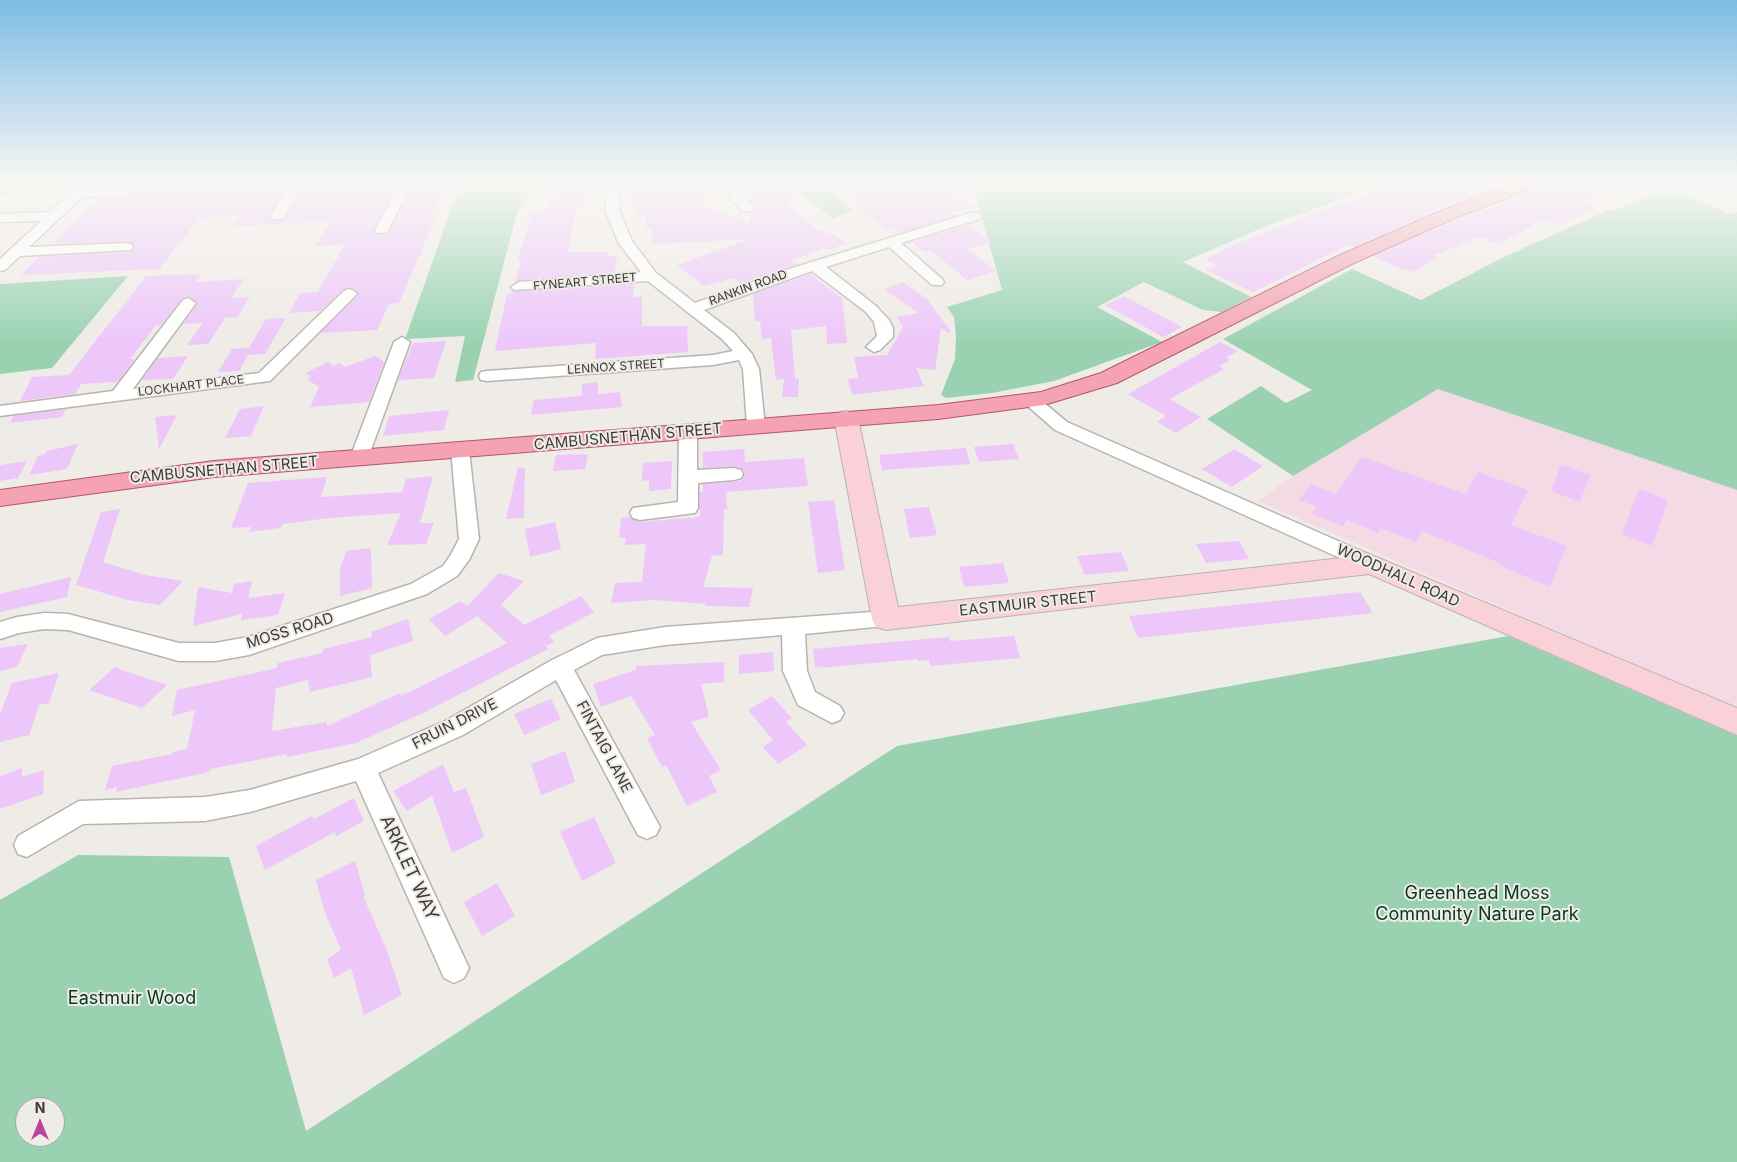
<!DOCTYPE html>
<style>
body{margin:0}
#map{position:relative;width:1737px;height:1162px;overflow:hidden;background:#efebe7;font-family:Inter,sans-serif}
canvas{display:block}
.north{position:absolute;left:15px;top:1097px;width:50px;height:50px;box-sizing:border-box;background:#efebe7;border:1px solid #a8a5a2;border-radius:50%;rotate:0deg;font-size:14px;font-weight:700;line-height:20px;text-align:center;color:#3d3c3a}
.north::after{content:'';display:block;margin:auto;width:18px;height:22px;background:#ba459e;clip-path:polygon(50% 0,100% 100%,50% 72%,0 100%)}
</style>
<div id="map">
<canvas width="1737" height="1162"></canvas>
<div class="north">N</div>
</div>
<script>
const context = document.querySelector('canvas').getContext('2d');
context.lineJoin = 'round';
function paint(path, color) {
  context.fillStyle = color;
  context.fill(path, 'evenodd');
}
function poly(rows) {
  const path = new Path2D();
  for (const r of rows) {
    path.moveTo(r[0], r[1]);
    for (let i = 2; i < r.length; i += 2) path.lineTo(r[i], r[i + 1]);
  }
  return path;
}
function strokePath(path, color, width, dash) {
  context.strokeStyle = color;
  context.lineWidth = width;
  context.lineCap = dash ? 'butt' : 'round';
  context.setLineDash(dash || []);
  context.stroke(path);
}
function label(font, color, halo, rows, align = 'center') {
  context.font = font + ' Inter,sans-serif';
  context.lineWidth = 4;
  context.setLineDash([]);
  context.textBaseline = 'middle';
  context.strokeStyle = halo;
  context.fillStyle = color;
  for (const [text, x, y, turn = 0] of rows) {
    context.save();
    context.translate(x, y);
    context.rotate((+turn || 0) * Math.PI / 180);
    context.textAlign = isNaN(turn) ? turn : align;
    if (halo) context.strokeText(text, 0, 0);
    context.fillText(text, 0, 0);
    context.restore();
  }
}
const industrial = poly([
 [1438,389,1737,490,1737,709,1258,501,1293,476]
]);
const green = poly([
 [0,181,79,181,69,191,0,194],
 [461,181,538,181,517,213,473,380,455,382,465,336,405,339],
 [972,181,1391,181,1264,227,1183,262,1251,297,1222,312,1203,310,1144,282,1097,307,1162,342,1054,381,992,393,946,398,941,395,955,359,956,336,954,317,947,307,1002,290],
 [835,190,833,194,853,210,833,218,796,191],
 [1661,191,1673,194,1678,192,1730,214,1737,212,1737,490,1438,389,1293,476,1207,419,1261,386,1286,403,1312,390,1223,339,1352,269,1421,300,1504,257,1610,209,1617,210],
 [128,276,52,368,0,374,0,284],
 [1508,636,1737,736,1737,1162,0,1162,0,900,78,855,229,857,306,1131,897,746],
 [25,1107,55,1107,55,1137,25,1137]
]);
const building = poly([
 [116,181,187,181,112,185],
 [190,181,289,183,268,215,272,221,284,220,307,183,337,182,335,185,398,181,373,229,377,235,389,234,415,181,445,181,431,217,436,217,399,303,389,304,377,330,320,333,358,295,355,290,350,287,343,290,320,311,289,313,300,293,318,292,345,244,315,246,331,221,233,227,241,216,200,218,159,269,21,275,39,257,131,252,135,246,126,241,52,244,100,198,190,193,198,188],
 [561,181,588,181,583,207,577,208,568,252,609,252,608,256,617,256,615,272,519,280,515,283,521,261,517,261,533,212,545,211,548,208,551,198,557,198],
 [748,181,774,181,795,199,785,202,818,230,820,229,828,234,831,233,847,243,829,250,825,248,792,260,797,265,741,284,734,278,704,286,677,265,749,239,652,244,653,229,645,230,646,216,637,216,639,203,629,204,633,186,692,183,693,188,714,194,697,204,750,223,749,213,754,212,756,207,749,199],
 [936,181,974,207,951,213,955,216,900,233,892,227,886,229,853,205,851,186],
 [1409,181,1498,181,1506,184,1442,208,1354,247,1349,245,1253,292,1206,270,1217,265,1205,259,1231,246,1333,206],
 [1562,181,1636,181,1637,185,1583,202,1597,207,1560,225,1545,219,1498,244,1480,237,1433,256,1438,258,1412,272,1405,269,1403,270,1373,256,1456,220],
 [968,225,992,242,967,249,996,271,967,280,930,250,925,252,911,242],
 [202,274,196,282,244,279,231,298,250,297,237,317,225,318,208,344,187,345,203,323,183,324,198,303,187,296,182,299,162,325,156,325,130,359,135,359,118,382,81,384,75,394,20,401,32,377,69,375,146,276],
 [810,274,842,298,847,343,827,344,826,326,791,330,795,379,799,379,798,397,782,397,784,379,776,380,771,338,762,339,760,321,755,321,753,294],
 [903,282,927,299,951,332,949,333,941,328,935,370,916,368,924,386,852,395,848,379,858,378,854,357,887,355,903,327,897,317,919,313,884,289],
 [634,284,633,297,642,296,642,326,687,326,688,352,595,359,596,343,495,351,507,294,511,294,512,291],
 [1124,296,1182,327,1163,337,1105,305],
 [286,318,265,354,248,355,239,371,218,372,232,349,249,348,266,319],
 [446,341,434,378,398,380,413,343],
 [1220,342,1237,351,1226,358,1231,360,1219,366,1224,369,1171,398,1171,400,1201,417,1176,433,1157,422,1166,416,1128,394],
 [188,356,173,379,142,380,158,358],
 [375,356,384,362,369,402,310,407,319,387,307,379,311,377,305,373,328,362,334,366,339,363,345,367],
 [598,382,598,394,620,392,622,407,531,415,534,400,582,396,582,384],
 [264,406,251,436,225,438,240,409],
 [66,409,62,417,10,423,13,416],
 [449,410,444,430,383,436,389,416],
 [177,415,159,449,155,417],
 [78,444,67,469,29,475,38,456,44,455,47,451],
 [1013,444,1019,459,979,462,974,447],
 [966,448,970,464,882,470,879,455],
 [744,449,745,462,804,458,808,486,726,492,727,509,724,509,723,555,712,556,703,587,753,588,749,607,705,606,706,604,655,600,611,603,615,583,642,582,646,544,625,545,626,538,619,538,621,518,630,517,640,522,700,517,700,492,703,492,703,484,735,482,742,480,745,475,743,469,735,466,703,468,703,452],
 [1234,449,1263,466,1232,487,1202,469],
 [588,454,585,469,553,471,556,455],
 [1362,457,1466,494,1478,472,1528,490,1511,525,1567,546,1550,587,1501,566,1502,564,1422,531,1416,542,1380,528,1378,533,1347,520,1343,526,1312,514,1317,507,1299,500,1311,484,1336,494],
 [27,461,18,478,0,481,0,465],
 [672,461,671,489,649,491,649,480,642,481,643,463],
 [1561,465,1590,475,1580,502,1551,491],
 [518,467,525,468,524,518,506,519],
 [433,476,420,523,434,523,426,544,387,545,401,513,329,518,283,524,280,528,249,532,251,527,231,528,248,483,327,477,321,497,402,492,406,479],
 [1639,489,1668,500,1652,546,1622,534],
 [834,500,845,570,818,573,808,502],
 [929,507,937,535,910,538,904,509],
 [120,509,103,562,145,575,183,581,160,605,128,600,76,585,101,512],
 [555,522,561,549,530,557,525,529],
 [1239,541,1249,559,1206,563,1196,544],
 [371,548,372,588,340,596,340,570,346,551],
 [1121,552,1129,571,1085,575,1077,556],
 [1003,563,1009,583,964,587,959,567],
 [499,573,524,581,501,605,524,625,581,596,594,612,549,636,554,642,546,646,548,649,423,713,356,743,287,757,287,754,210,769,209,772,116,792,117,787,105,790,112,766,172,754,173,752,187,749,195,710,172,716,177,690,277,668,278,663,323,653,323,649,372,637,371,632,408,619,413,641,370,655,372,677,310,692,308,680,276,688,272,731,327,722,327,726,400,693,401,696,507,643,477,616,445,636,429,619,461,601,467,606],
 [71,577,67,597,0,612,0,594],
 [252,581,248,598,285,593,278,615,241,620,242,614,193,626,198,587,232,593,234,584],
 [1360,592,1373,613,1138,638,1129,616],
 [1014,636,1020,658,930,666,929,660,918,661,918,659,819,668,823,666,815,667,813,649,949,637,950,641],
 [28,644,17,667,0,671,0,648],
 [773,652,774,671,739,674,739,655],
 [724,662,724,682,701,684,709,717,691,722,721,770,709,776,717,792,687,806,666,765,662,767,647,738,655,735,631,696,601,707,593,684,636,670,636,666],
 [115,667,125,671,167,685,142,708,89,690],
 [59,673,49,703,39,705,29,735,0,742,0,714,12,683],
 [772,696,792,718,786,722,807,745,778,764,763,747,773,740,748,710],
 [551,699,561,719,524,735,514,714],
 [565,751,575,782,541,795,531,764],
 [443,764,454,792,466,788,484,837,452,853,432,796,407,811,393,791],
 [22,768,22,777,44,770,43,794,0,809,0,776],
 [354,798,364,821,336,836,335,832,265,870,256,846,312,816,314,819],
 [594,817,616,863,582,881,560,832],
 [355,861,365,895,363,896,386,948,402,995,364,1015,351,968,334,978,327,959,341,950,324,910,316,880],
 [497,883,515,916,482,936,464,902]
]);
const street = poly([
 [83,181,97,181,91,188,190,183,196,187,190,191,82,197,29,247,126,243,131,244,133,247,131,250,20,256,5,270,0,271,0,259,41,221,0,222,0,214,50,212,83,181],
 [293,181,306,181,282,219,272,219,270,216,293,181],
 [400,181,413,181,387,233,377,233,375,230,400,181],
 [609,181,621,181,619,210,632,241,656,273,695,303,786,270,970,213,980,213,982,216,980,219,901,243,942,279,944,282,942,285,932,285,889,247,826,267,876,306,889,320,893,328,893,337,880,350,874,352,866,347,877,336,874,322,866,312,812,271,704,310,734,333,752,354,759,369,765,426,762,430,756,431,750,430,747,426,743,369,739,360,713,365,487,381,481,380,479,376,481,372,487,371,713,355,733,351,722,339,648,281,514,290,511,287,519,282,641,272,618,242,605,210,609,181],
 [715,181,728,181,752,205,754,208,752,211,742,211,715,181],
 [349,289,354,291,357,294,270,381,0,416,0,406,113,391,183,300,188,298,196,303,133,389,259,373,344,291,349,289],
 [402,337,410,342,368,458,366,462,359,464,352,462,350,458,394,342,402,337],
 [1031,396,1037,397,1067,422,1354,548,1357,553,1354,558,1347,560,1340,558,1055,430,1022,401,1025,397,1031,396],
 [688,426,694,428,697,432,697,470,734,468,741,470,743,474,741,478,734,480,698,483,698,508,695,513,640,520,633,518,630,513,633,508,678,502,679,432,682,428,688,426],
 [460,444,467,446,469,450,479,539,469,560,457,576,427,594,249,655,215,661,179,661,68,630,44,629,19,633,0,639,0,622,17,617,44,613,68,614,179,643,215,643,248,637,411,584,443,566,450,556,459,539,451,450,453,446,460,444],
 [886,611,894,613,897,619,894,625,805,634,807,671,815,692,840,706,844,713,840,720,832,723,798,705,783,671,782,635,665,645,602,655,574,670,660,827,656,835,647,839,638,835,556,680,463,735,378,773,469,968,464,978,454,983,444,978,356,781,250,812,205,821,83,824,27,857,18,854,14,845,18,836,79,801,205,797,250,790,358,759,445,721,552,660,597,638,665,627,886,611]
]);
const secondary = poly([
 [846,411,854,413,858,418,898,607,1342,558,1346,550,1355,548,1737,708,1737,735,1369,574,886,630,876,627,872,619,834,418,838,413,846,411]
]);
const primary = poly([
 [1520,181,1544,181,1542,185,1455,218,1354,263,1117,383,1044,405,938,419,214,477,0,506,0,490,214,461,938,405,1041,392,1101,373,1340,255,1443,210,1520,181]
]);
const farStreetnames = [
 ["FYNEART STREET",585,282,-5],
 ["RANKIN ROAD",748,288,-20],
 ["LENNOX STREET",616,367,-4],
 ["LOCKHART PLACE",191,386,-7]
];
const streetNames = [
 ["CAMBUSNETHAN STREET",628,437,-5],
 ["CAMBUSNETHAN STREET",224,470,-5],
 ["WOODHALL ROAD",1398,576,24],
 ["EASTMUIR STREET",1028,604,-6],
 ["MOSS ROAD",290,631,-17],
 ["FRUIN DRIVE",455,724,-27],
 ["FINTAIG LANE",604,747,62]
];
const nearStreetnames = [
 ["ARKLET WAY",409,868,65]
];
const nearParknames = [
 ["Greenhead Moss",1477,894],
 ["Community Nature Park",1477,915],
 ["Eastmuir Wood",132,999]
];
paint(industrial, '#f3dae5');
paint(green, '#9ad2b1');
paint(building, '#edc6fa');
strokePath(street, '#b7b4b0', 3);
strokePath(secondary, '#b7b4b0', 2);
strokePath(primary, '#b15768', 2);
paint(street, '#fff');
paint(secondary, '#fad1d9');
paint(primary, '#f5a3b3');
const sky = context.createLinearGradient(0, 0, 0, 344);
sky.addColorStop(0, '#7dbde4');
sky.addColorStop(0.53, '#f8f6f4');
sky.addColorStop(1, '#f8f6f400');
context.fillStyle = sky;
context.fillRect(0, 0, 1737, 344);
label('12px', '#3d3c3a', '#efebe7', farStreetnames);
label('15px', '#3d3c3a', '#efebe7', streetNames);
label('18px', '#3d3c3a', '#efebe7', nearStreetnames);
label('18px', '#033821', '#efebe7', nearParknames);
</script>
